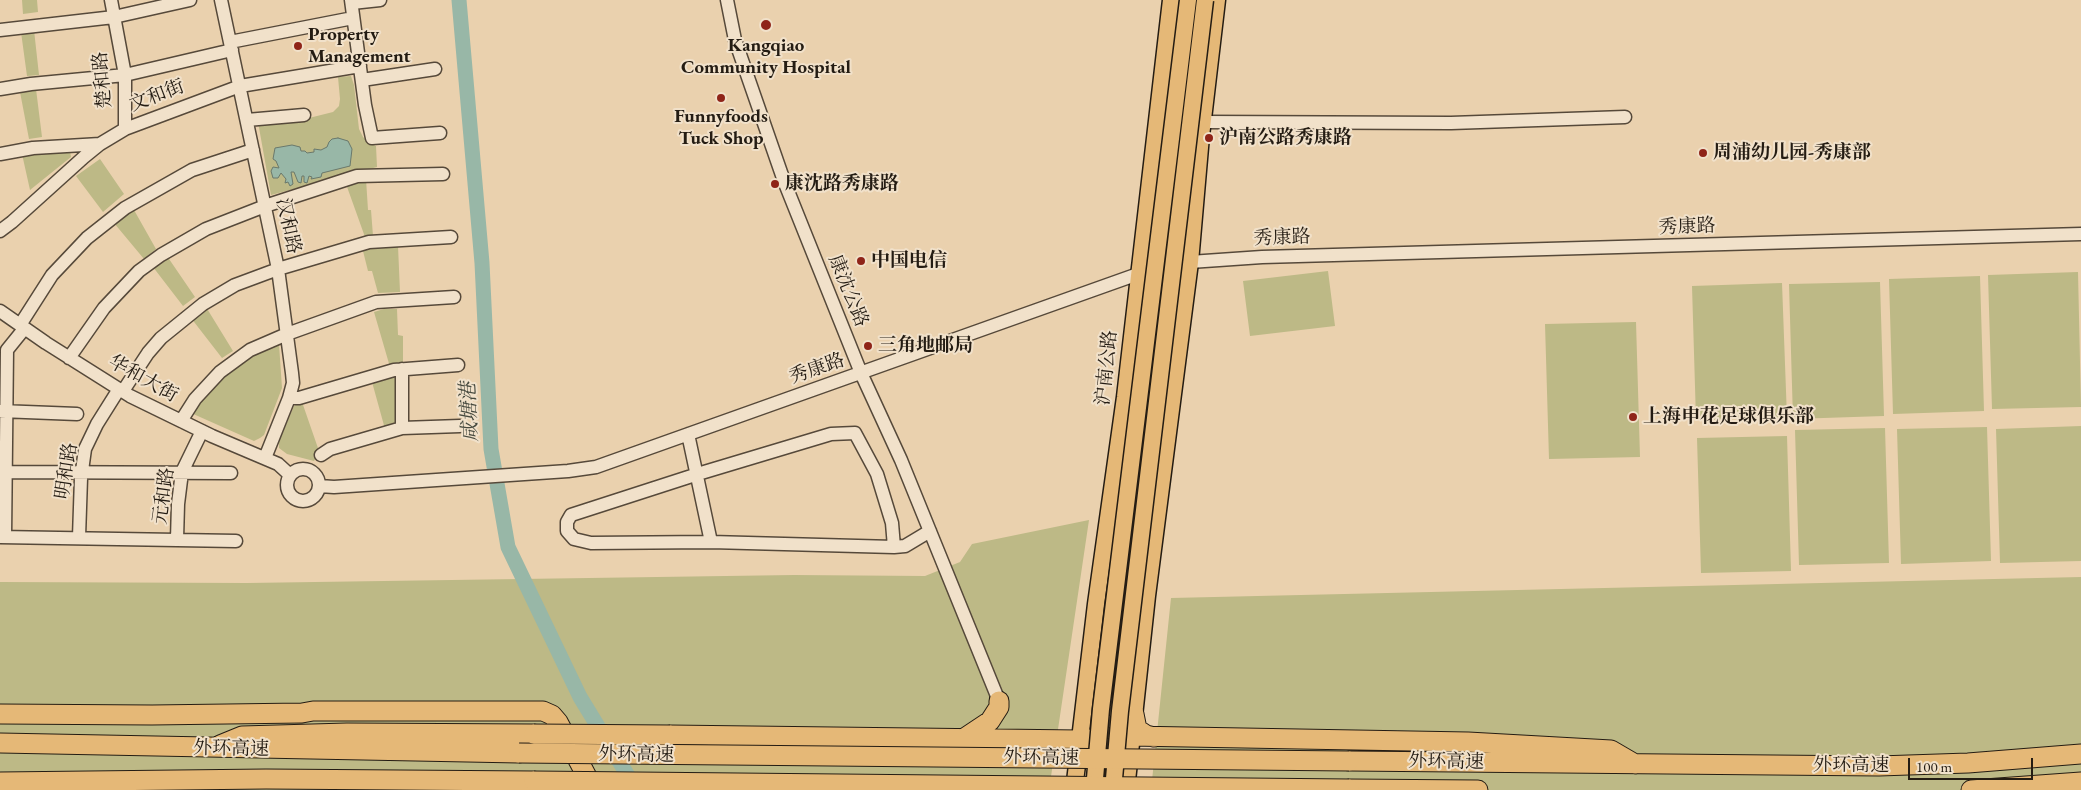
<!DOCTYPE html>
<meta charset="utf-8">
<style>
body{margin:0}
#map{position:relative;width:2081px;height:790px;overflow:hidden;background:#ead1ae;font-family:"EB Garamond",serif}
canvas{display:block}
.scale{position:absolute;left:1908px;top:758px;width:125px;height:22px;box-sizing:border-box;border:2px solid #241c13;border-top:0;padding-left:6px;font-size:15px;line-height:18px;white-space:nowrap;color:#241c13;-webkit-text-stroke:4px #f1e1ca;paint-order:stroke}
</style>
<div id="map">
<canvas width="2081" height="790"></canvas>
<div class="scale">100 m</div>
</div>
<script>
const context = document.querySelector('canvas').getContext('2d');
context.lineJoin = 'round';
function paint(path, color) {
  context.fillStyle = color;
  context.fill(path, 'evenodd');
}
function poly(rows) {
  const path = new Path2D();
  for (const r of rows) {
    if (r.length === 3) {
      path.moveTo(r[0] + r[2], r[1]);
      path.arc(r[0], r[1], r[2], 0, 2 * Math.PI);
      continue;
    }
    path.moveTo(r[0], r[1]);
    for (let i = 2; i < r.length; i += 2) path.lineTo(r[i], r[i + 1]);
  }
  return path;
}
function strokePath(path, color, width, dash) {
  context.strokeStyle = color;
  context.lineWidth = width;
  context.lineCap = dash ? 'butt' : 'round';
  context.setLineDash(dash || []);
  context.stroke(path);
}
function label(font, color, halo, rows, align = 'center') {
  context.font = font + ' "EB Garamond","Noto Serif SC",serif';
  context.lineWidth = 4;
  context.setLineDash([]);
  context.textBaseline = 'middle';
  context.strokeStyle = halo;
  context.fillStyle = color;
  for (const [text, x, y, turn = 0] of rows) {
    context.save();
    context.translate(x, y);
    context.rotate((+turn || 0) * Math.PI / 180);
    context.textAlign = isNaN(turn) ? turn : align;
    if (halo) context.strokeText(text, 0, 0);
    context.fillText(text, 0, 0);
    context.restore();
  }
}
const green = poly([
 [22,0,37,0,38,12,23,14],
 [34,30,39,75,27,76,21,32],
 [351,76,354,85,359,129,363,137,369,143,376,146,377,167,271,195,258,122,293,122,333,112,339,106,340,99,338,77],
 [36,89,42,137,29,139,20,92],
 [70,151,71,157,30,190,22,154],
 [100,159,124,194,103,212,76,176],
 [366,179,368,210,371,210,373,236,365,237,346,184],
 [134,210,156,249,144,259,114,223],
 [376,246,398,246,400,292,378,293,372,271,368,271,363,251],
 [167,256,195,297,183,306,153,267],
 [1328,271,1335,326,1250,336,1243,281],
 [2078,272,2081,407,1992,409,1988,275],
 [1980,276,1984,411,1893,414,1889,279],
 [1880,282,1884,416,1793,419,1789,284],
 [1782,283,1787,418,1696,420,1692,286],
 [206,307,233,351,222,358,191,318],
 [384,309,397,309,398,335,403,336,403,365,390,367,374,312],
 [1636,322,1640,457,1549,459,1545,324],
 [279,344,282,388,264,435,260,438,254,441,191,413,223,374,254,353],
 [397,375,395,425,385,429,372,382],
 [302,402,319,451,314,461,287,454,279,448,279,441,294,406],
 [2081,426,2081,561,2000,563,1996,429],
 [1987,427,1991,561,1901,564,1897,429],
 [1885,428,1889,563,1799,565,1795,430],
 [1787,436,1791,571,1701,573,1697,438],
 [1089,520,1049,790,0,790,0,582,247,583,794,575,925,576,960,562,972,544],
 [2081,577,2081,790,1151,790,1171,598]
]);
const water = poly([
 [338,138,348,141,352,149,350,166,322,173,321,177,311,179,312,177,309,176,307,183,304,182,304,176,302,176,301,183,298,182,294,172,291,172,293,184,290,186,288,182,285,183,286,179,281,173,278,178,273,178,271,171,273,167,279,168,276,161,273,159,275,148,292,145,300,147,301,151,305,151,307,153,314,152,314,149,321,150,327,147,329,142,332,139,338,138]
]);
const river = poly([
 [459,0,482,263,491,449,508,547,580,697,636,789]
]);
const minor = poly([
 [111,0,125,75,125,129],
 [221,0,278,269,292,373,293,383,289,398,265,458],
 [351,0,365,105,372,138,440,133],
 [727,0,735,40,784,181,861,373,901,460,999,701],
 [352,3,380,0],
 [0,30,114,17,190,0],
 [230,42,353,18],
 [362,80,435,69],
 [0,89,31,84,125,75,232,50],
 [247,120,304,115],
 [1203,122,1451,123,1625,117],
 [0,154,33,148,100,144],
 [0,231,12,222,84,157,100,144,125,129,240,86,360,66],
 [0,311,46,343,130,396,212,436,278,464,290,475],
 [20,325,52,275,87,238,125,208,192,170,253,150],
 [7,350,24,329],
 [69,358,104,308,139,271,161,255,206,229,265,206,357,176,443,174],
 [402,369,402,428],
 [123,391,148,353,161,338,203,304,235,285,278,269,369,242,451,237],
 [289,398,299,398,394,370,458,365],
 [0,411,77,414],
 [181,421,195,399,220,372,250,350,287,334,376,302,454,297],
 [688,434,711,542],
 [321,455,330,449,402,428,460,426],
 [303,485,16],
 [0,472,231,473],
 [319,486,334,487,568,471,596,467,1138,274,1190,262,1262,257,2081,234],
 [0,537,236,541],
 [5,537,7,350],
 [79,537,81,478,85,449,97,424,119,389],
 [177,539,178,504,182,472,202,431],
 [894,547,711,542,591,543,574,539,567,531,567,522,571,515,701,473,831,434,855,433,877,474,892,523,894,547,905,546,930,531]
]);
const major = poly([
 [1074,790,1096,604,1125,397,1171,0],
 [1126,790,1147,596,1190,262,1201,136,1217,0]
]);
const highway = poly([
 [0,714,152,715,302,713,313,711,543,711,552,715,558,722,594,790],
 [1134,714,1137,729,1146,735,1154,737],
 [670,735,1079,740,1131,736,1468,742,1611,750,1635,764],
 [963,739,990,721,999,707,999,701],
 [0,743,519,753],
 [220,745,242,736,347,733,534,734],
 [1349,761,1879,766,1968,763,2081,754],
 [0,782,266,779,534,781],
 [1349,789,1478,790],
 [1971,790,2081,782]
]);
const majorBridge = poly([
 [1094,790,1101,709,1188,0],
 [1113,790,1120,711,1205,0]
]);
const highwayBridge = poly([
 [534,734,670,735],
 [519,753,1349,761],
 [534,781,1349,789]
]);
const markers = [
 [766,25,6,"#8f2418"],
 [298,46,5,"#8f2418"],
 [721,98,5,"#8f2418"],
 [1209,138,5,"#8f2418"],
 [1703,153,5,"#8f2418"],
 [775,184,5,"#8f2418"],
 [861,261,5,"#8f2418"],
 [868,346,5,"#8f2418"],
 [1633,417,5,"#8f2418"]
];
const poiNames = [
 ["Property",308,35],
 ["Management",308,57],
 ["Kangqiao",766,46,"center"],
 ["Community Hospital",766,68,"center"],
 ["Funnyfoods",721,117,"center"],
 ["Tuck Shop",721,139,"center"],
 ["沪南公路秀康路",1219,138],
 ["周浦幼儿园-秀康部",1713,153],
 ["康沈路秀康路",785,184],
 ["中国电信",871,261],
 ["三角地邮局",878,346],
 ["上海申花足球俱乐部",1643,417]
];
const streetNames = [
 ["楚和路",103,80,-95],
 ["文和街",157,96,-21],
 ["汉和路",288,226,78],
 ["秀康路",1687,227,-2],
 ["秀康路",1282,238,-2],
 ["康沈公路",848,291,68],
 ["沪南公路",1107,368,-84],
 ["秀康路",817,369,-19],
 ["华和大街",143,379,29],
 ["明和路",67,471,-81],
 ["元和路",164,496,-82],
 ["外环高速",231,749,1],
 ["外环高速",636,755,1],
 ["外环高速",1041,758,1],
 ["外环高速",1446,762,1],
 ["外环高速",1851,766]
];
const waterNames = [
 ["咸塘港",470,412,-93]
];
paint(green, '#bdb986');
paint(water, '#98b7a7');
strokePath(water, '#6a796c', 1);
strokePath(river, '#98b7a7', 15);
strokePath(minor, '#56493a', 15);
strokePath(major, '#241c13', 19);
strokePath(highway, '#241c13', 21);
strokePath(minor, '#f1e1ca', 12);
strokePath(major, '#e5b877', 16);
strokePath(highway, '#e5b877', 19);
strokePath(majorBridge, '#241c13', 19, []);
strokePath(highwayBridge, '#241c13', 21, []);
strokePath(majorBridge, '#e5b877', 16);
strokePath(highwayBridge, '#e5b877', 19);
for (const [x, y, r, color] of markers) {
  const dot = new Path2D();
  dot.arc(x, y, r, 0, 2 * Math.PI);
  context.fillStyle = color;
  context.fill(dot);
  strokePath(dot, '#f1e1ca', 2);
}
label('bold 19px', '#241c13', '#f1e1ca', poiNames, 'left');
label('19px', '#241c13', '#f1e1ca', streetNames);
label('italic 20px', '#474a3f', '#f1e1ca', waterNames);
</script>
